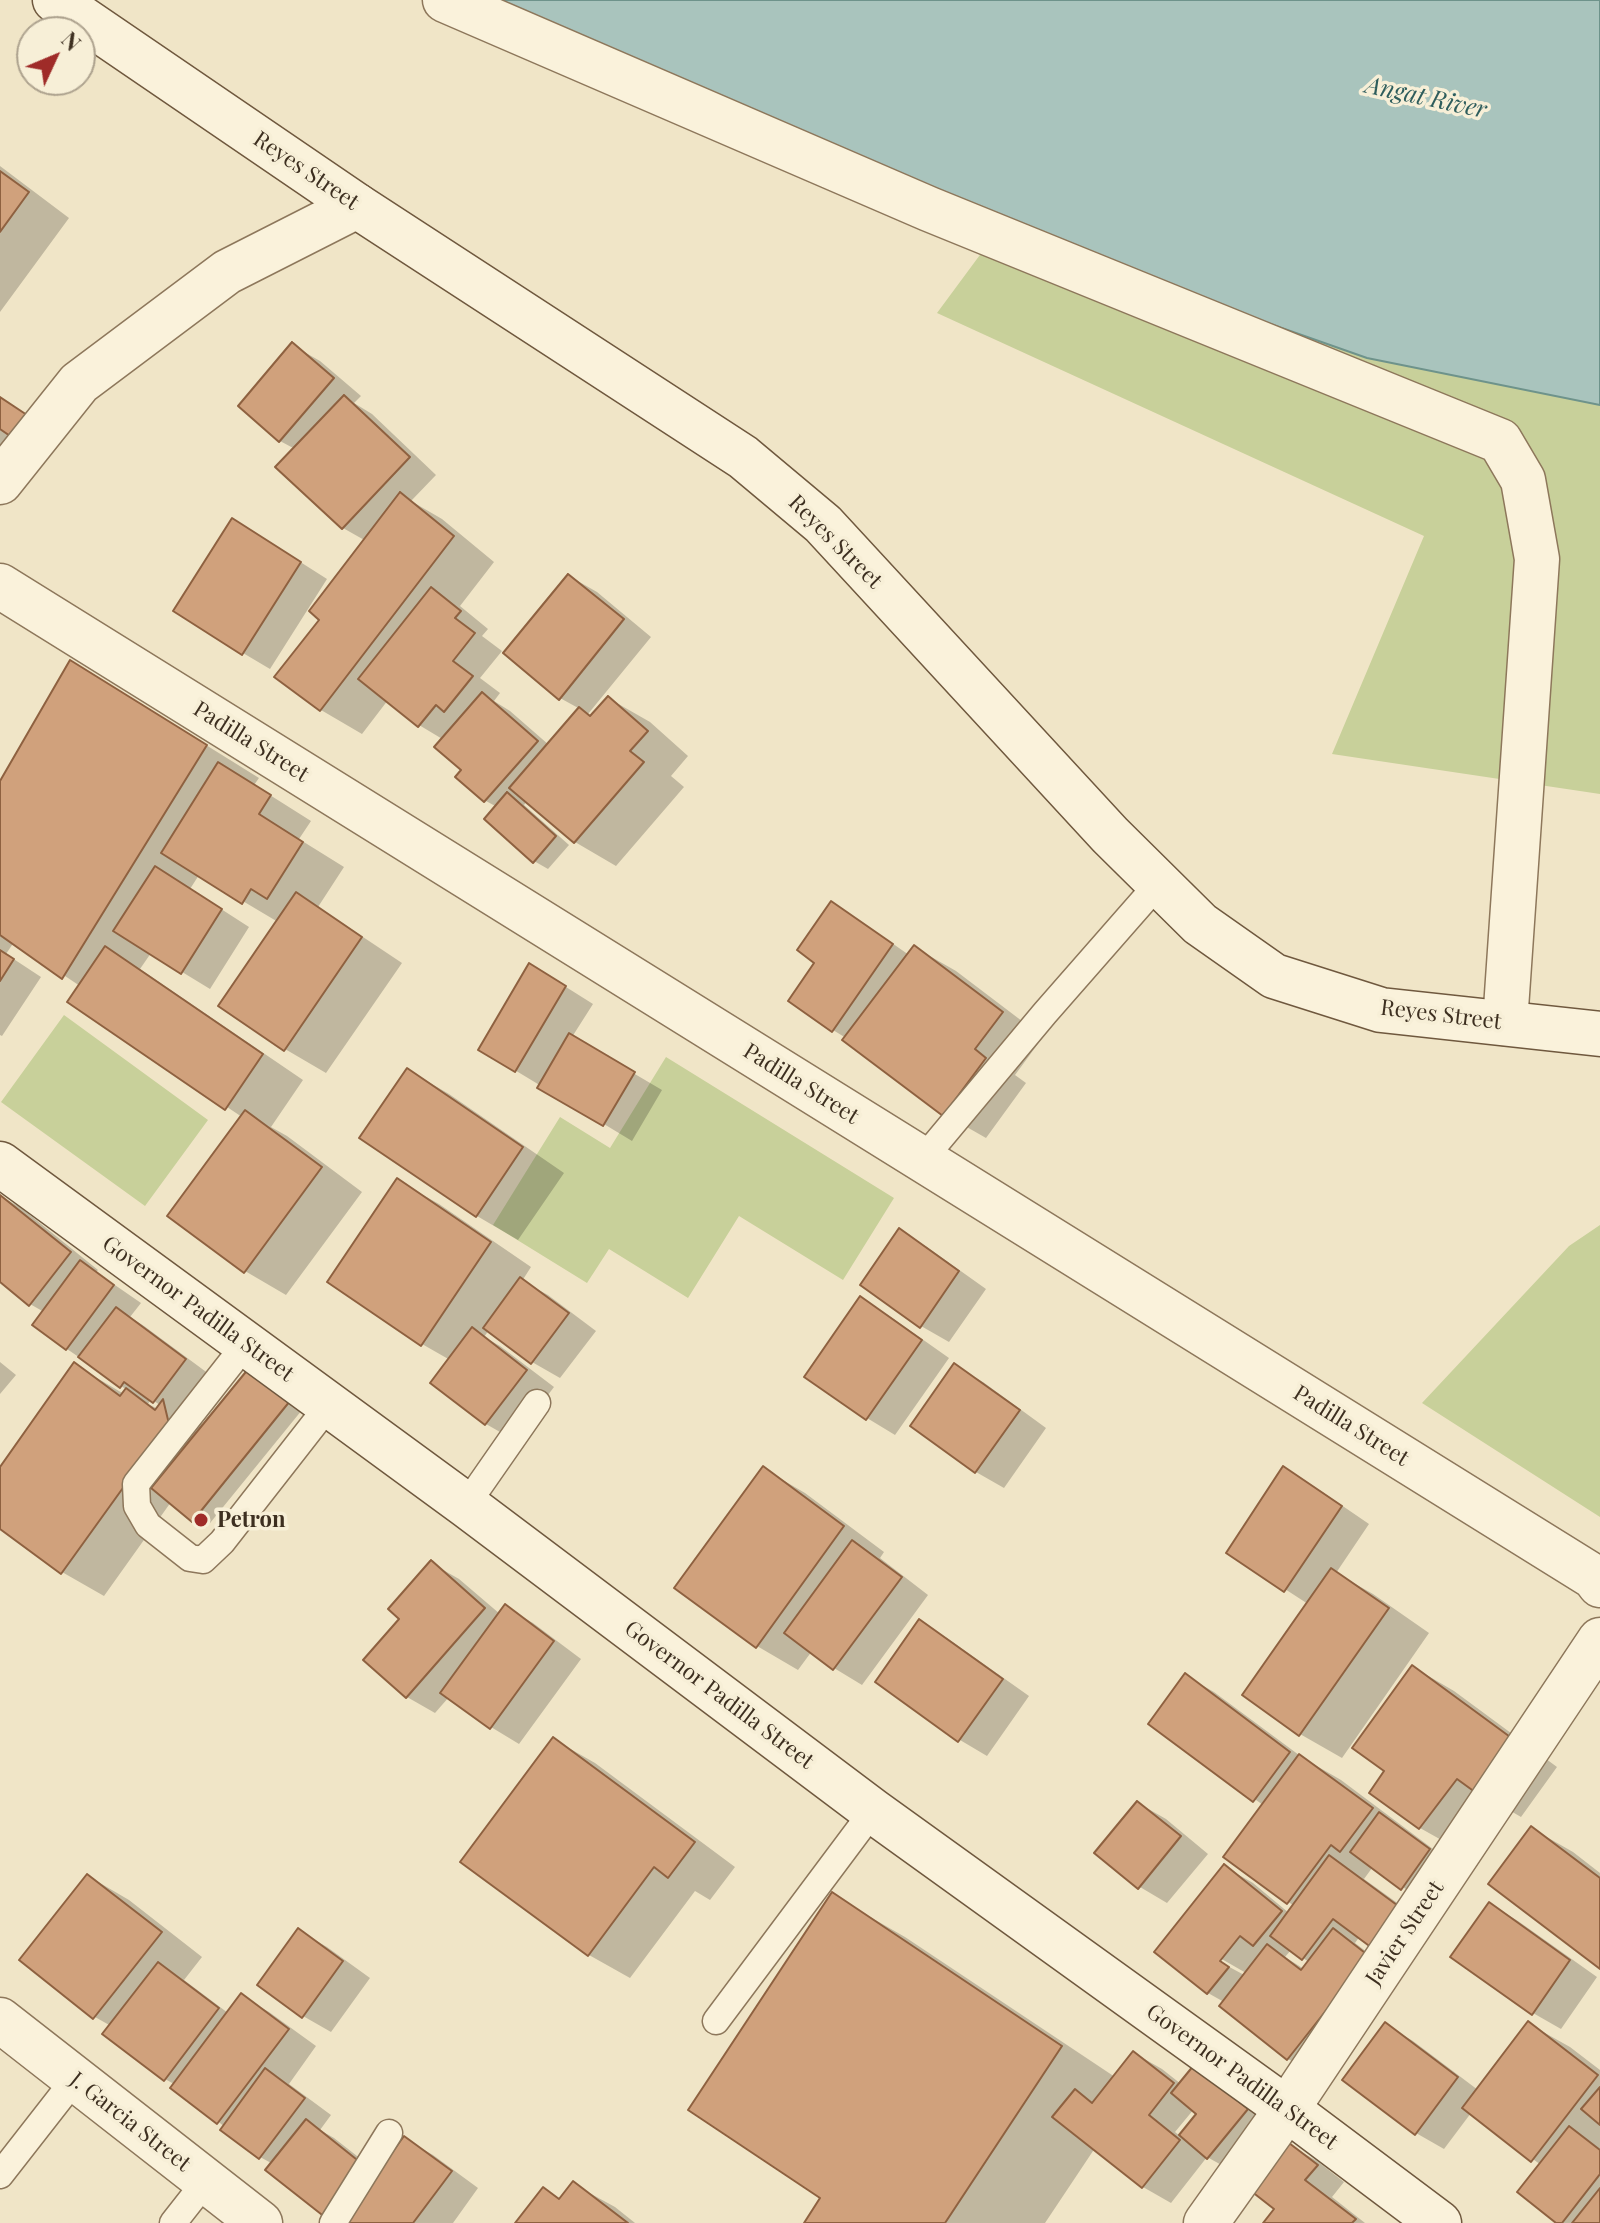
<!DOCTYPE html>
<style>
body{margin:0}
#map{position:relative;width:1600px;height:2223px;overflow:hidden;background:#f0e5c7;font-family:"Playfair Display",serif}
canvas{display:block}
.north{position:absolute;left:16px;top:16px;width:80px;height:80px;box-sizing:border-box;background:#f7efd7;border:2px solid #ada28e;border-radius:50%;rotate:46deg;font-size:22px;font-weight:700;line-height:32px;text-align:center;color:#3d2f20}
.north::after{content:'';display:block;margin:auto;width:28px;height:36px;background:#9f2b28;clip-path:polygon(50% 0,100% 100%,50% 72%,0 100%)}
</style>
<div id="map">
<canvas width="1600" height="2223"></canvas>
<div class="north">N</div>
</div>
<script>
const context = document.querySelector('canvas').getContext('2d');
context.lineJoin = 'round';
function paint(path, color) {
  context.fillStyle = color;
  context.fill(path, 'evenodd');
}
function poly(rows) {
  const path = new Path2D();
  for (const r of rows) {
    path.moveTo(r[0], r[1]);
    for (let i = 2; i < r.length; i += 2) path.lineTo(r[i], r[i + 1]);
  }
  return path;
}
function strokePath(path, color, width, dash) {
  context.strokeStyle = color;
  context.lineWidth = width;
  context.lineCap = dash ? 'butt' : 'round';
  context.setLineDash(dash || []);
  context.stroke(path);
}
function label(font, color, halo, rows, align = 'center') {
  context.font = font + ' "Playfair Display",serif';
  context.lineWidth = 7;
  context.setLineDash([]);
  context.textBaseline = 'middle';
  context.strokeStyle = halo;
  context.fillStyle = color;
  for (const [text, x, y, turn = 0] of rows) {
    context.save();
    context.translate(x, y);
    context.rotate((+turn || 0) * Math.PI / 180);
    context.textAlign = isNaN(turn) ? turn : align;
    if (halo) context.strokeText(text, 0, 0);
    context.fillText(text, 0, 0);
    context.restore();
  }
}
const green = poly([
 [1005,221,1367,358,1600,405,1600,794,1332,754,1424,536,937,313],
 [64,1015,208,1120,145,1206,1,1102],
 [666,1057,894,1198,843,1280,739,1216,688,1298,609,1249,587,1283,493,1225,560,1117,610,1148],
 [1600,1225,1600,1517,1422,1403,1569,1246]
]);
const water = poly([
 [488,0,1600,0,1600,405,1367,358,1151,282,488,0]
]);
const shadow = poly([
 [0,166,69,218,0,312],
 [292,345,320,361,361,396,354,403,372,414,436,475,411,501,442,519,494,562,460,606,488,629,482,636,502,651,480,678,500,693,494,701,510,711,549,745,580,709,560,698,569,576,597,592,651,637,588,714,592,716,608,698,650,722,688,756,671,776,684,787,616,866,575,842,527,801,524,805,569,845,548,869,534,861,497,807,486,801,457,777,463,770,444,740,419,725,388,700,362,734,321,710,321,620,366,541,343,528,295,449,280,441],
 [0,397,54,433,0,500],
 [261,537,327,579,270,669,243,653],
 [124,694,259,778,254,785,311,821,299,839,344,867,318,907,402,963,326,1073,285,1049,278,922,199,875,190,889,249,927,210,989,151,953,140,969,303,1080,271,1127,287,1136,362,1192,286,1295,245,1271,242,1117,69,1001,80,986,14,942,6,954,41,977,2,1036,0,1035,0,785],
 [832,904,859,920,909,955,914,947,956,971,1043,1037,1015,1075,1026,1083,986,1138,944,1114,846,1038,833,1030,817,962],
 [558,982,593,1004,572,1037,662,1090,632,1141,480,1049],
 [408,1070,449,1094,564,1173,518,1240,477,1216,362,1137],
 [398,1181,439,1204,531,1267,522,1281,548,1295,596,1331,560,1378,532,1362,489,1330,484,1337,500,1346,554,1387,514,1440,486,1424,450,1360,422,1344],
 [0,1196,20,1207,98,1270,96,1272,141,1303,130,1317,144,1326,213,1377,185,1414,205,1426,250,1370,302,1410,206,1528,193,1520,171,1502,104,1596,62,1572,0,1527,0,1470,75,1365,124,1394,127,1390,67,1349,44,1312,30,1304,0,1280],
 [151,1399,160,1405,158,1409,148,1404],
 [900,1231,927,1247,986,1289,949,1342,921,1326],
 [860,1299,888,1315,949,1358,895,1435,867,1418],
 [0,1362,16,1375,0,1394],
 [955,1366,983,1382,1046,1428,1004,1488,976,1472,912,1426],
 [764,1469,805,1493,884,1552,880,1558,928,1595,862,1685,834,1668,812,1651,798,1670,757,1646],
 [1284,1469,1312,1485,1369,1524,1336,1573,1373,1594,1429,1633,1342,1758,1300,1734,1308,1604,1228,1552],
 [431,1563,459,1579,500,1614,505,1607,533,1623,581,1659,519,1744,491,1727,449,1697,435,1713,407,1697,402,1619],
 [920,1622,947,1638,1029,1696,987,1756,960,1740,877,1682],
 [1413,1667,1454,1691,1557,1767,1521,1817,1497,1803,1461,1851,1420,1828,1372,1792,1387,1771],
 [1186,1676,1214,1692,1303,1758,1341,1780,1457,1867,1430,1904,1372,1868,1364,1879,1428,1925,1401,1962,1360,1936,1355,1943,1395,1973,1316,2075,1288,2059,1222,2006,1224,2002,1208,1993,1157,1952,1225,1867,1253,1883,1289,1913,1294,1906,1226,1856,1263,1805,1151,1724],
 [1291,1950,1309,1962,1304,1969,1285,1957],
 [1213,1954,1246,1973,1246,1976,1211,1957],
 [553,1739,595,1763,735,1867,710,1900,695,1891,630,1978,589,1955],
 [1138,1803,1166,1819,1208,1854,1167,1903,1140,1887,1097,1853],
 [1531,1828,1573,1852,1600,1873,1600,1966],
 [88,1876,129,1900,202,1957,184,1980,228,2013,241,1996,269,2012,316,2046,289,2084,331,2115,320,2130,334,2138,380,2174,405,2139,433,2155,478,2188,453,2223,339,2223,273,2164,260,2157,174,2084,165,2079,111,2026,95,2017],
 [832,1895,905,1937,1115,2077,1134,2053,1162,2069,1181,2084,1194,2068,1275,2127,1236,2173,1207,2157,1171,2203,1143,2187,1095,2148,1045,2223,806,2223,823,2198],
 [1194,2109,1199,2114,1180,2136,1175,2132],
 [1490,1904,1518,1921,1597,1977,1561,2029,1533,2013],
 [299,1931,327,1947,370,1978,331,2032,303,2016,260,1985],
 [1529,2024,1570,2047,1600,2070,1600,2223,1559,2223,1541,2165,1471,2113,1444,2149,1416,2133,1386,2025,1413,2041,1478,2090],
 [1289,2145,1317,2161,1344,2182,1332,2197,1365,2223,1266,2223,1277,2208],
 [573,2184,615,2207,635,2223,518,2223,543,2189,561,2199]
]);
const building = poly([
 [0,171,29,192,0,232,0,171],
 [292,342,334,378,279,442,238,406,292,342],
 [344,395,410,457,342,529,275,467,344,395],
 [0,397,27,415,13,438,0,429,0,397],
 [400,492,454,536,320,711,274,677,319,620,309,611,400,492],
 [232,518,301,562,242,655,173,611,232,518],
 [568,574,624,619,559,700,503,653,568,574],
 [431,587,461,611,455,618,475,633,453,661,473,676,444,712,436,705,418,727,358,679,431,587],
 [70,660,207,745,62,979,0,935,0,781,70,660],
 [482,692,538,741,484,802,455,777,461,770,434,747,482,692],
 [608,696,648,731,630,751,644,762,574,843,509,788,579,707,590,716,608,696],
 [218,762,271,795,259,814,303,842,267,899,251,889,242,904,161,853,218,762],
 [507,792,556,836,533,863,484,819,507,792],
 [155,866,222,909,181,974,113,931,155,866],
 [296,892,362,937,284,1051,218,1006,296,892],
 [831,901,893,944,832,1032,788,1001,814,963,797,950,831,901],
 [914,945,1003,1012,975,1049,986,1058,943,1116,842,1040,914,945],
 [105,946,263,1054,225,1110,67,1002,105,946],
 [0,950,14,959,0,981,0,950],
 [529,963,566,986,515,1072,478,1050,529,963],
 [569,1033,635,1072,603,1126,537,1088,569,1033],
 [407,1068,523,1147,476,1217,359,1138,407,1068],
 [245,1110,322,1167,244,1273,167,1216,245,1110],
 [397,1178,491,1242,421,1346,327,1282,397,1178],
 [0,1195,71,1252,29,1306,0,1282,0,1195],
 [899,1228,959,1271,920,1328,860,1285,899,1228],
 [80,1260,114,1285,66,1350,32,1325,80,1260],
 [520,1277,569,1313,531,1364,483,1328,520,1277],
 [860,1296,922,1340,866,1420,804,1377,860,1296],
 [116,1307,186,1359,153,1403,124,1382,120,1388,78,1357,116,1307],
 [472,1327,527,1370,485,1425,430,1383,472,1327],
 [74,1362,120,1396,126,1388,155,1410,163,1399,169,1424,61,1574,0,1529,0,1467,74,1362],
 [954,1363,1020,1410,975,1473,910,1426,954,1363],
 [249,1368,290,1401,192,1522,151,1488,249,1368],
 [763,1466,844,1526,756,1648,674,1588,763,1466],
 [1283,1466,1342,1506,1284,1592,1226,1553,1283,1466],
 [852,1540,902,1577,833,1670,784,1633,852,1540],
 [431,1560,485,1608,406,1698,363,1660,399,1619,388,1609,431,1560],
 [1331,1568,1389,1608,1299,1736,1242,1695,1331,1568],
 [505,1604,554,1641,490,1729,440,1693,505,1604],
 [919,1619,1003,1679,958,1742,875,1682,919,1619],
 [1412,1665,1517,1742,1479,1795,1457,1779,1419,1829,1369,1793,1384,1771,1352,1748,1412,1665],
 [1185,1673,1290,1752,1253,1802,1148,1724,1185,1673],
 [553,1737,695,1842,668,1878,654,1867,588,1956,460,1862,553,1737],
 [1299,1754,1373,1808,1340,1852,1331,1845,1287,1904,1223,1857,1299,1754],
 [1137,1801,1181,1836,1138,1889,1094,1853,1137,1801],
 [1379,1812,1430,1849,1401,1890,1350,1852,1379,1812],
 [1531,1826,1600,1878,1600,1969,1488,1884,1531,1826],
 [1329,1855,1401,1908,1372,1948,1333,1919,1302,1960,1270,1936,1329,1855],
 [1224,1864,1282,1911,1253,1946,1240,1936,1220,1961,1229,1967,1207,1994,1154,1952,1224,1864],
 [87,1874,162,1932,93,2019,19,1960,87,1874],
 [832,1892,1062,2046,945,2223,804,2223,820,2198,688,2110,832,1892],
 [1489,1902,1570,1960,1532,2015,1450,1957,1489,1902],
 [298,1928,343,1961,302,2018,257,1985,298,1928],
 [1333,1928,1369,1956,1287,2060,1219,2006,1267,1944,1301,1970,1333,1928],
 [158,1962,219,2008,164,2081,102,2034,158,1962],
 [241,1993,289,2029,217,2124,170,2088,241,1993],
 [1528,2021,1598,2075,1531,2162,1462,2108,1528,2021],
 [1385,2022,1458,2077,1415,2135,1342,2080,1385,2022],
 [1133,2051,1174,2083,1149,2115,1180,2140,1142,2188,1052,2117,1075,2089,1092,2103,1133,2051],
 [1194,2065,1248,2109,1207,2159,1179,2135,1196,2114,1171,2093,1194,2065],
 [265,2068,305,2098,259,2159,220,2130,265,2068],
 [1600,2087,1600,2125,1581,2109,1600,2087],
 [306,2119,366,2167,326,2218,265,2170,306,2119],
 [1569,2126,1600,2150,1600,2174,1562,2223,1556,2223,1517,2192,1569,2126],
 [404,2136,452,2171,413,2223,341,2223,404,2136],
 [1289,2143,1318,2165,1305,2180,1356,2219,1352,2223,1263,2223,1274,2209,1251,2191,1289,2143],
 [573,2181,628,2223,515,2223,543,2187,559,2199,573,2181],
 [1600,2188,1600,2223,1572,2223,1600,2188]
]);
const lane = poly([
 [923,1159,1045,1013,1158,884],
 [245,1345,136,1484,137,1506,148,1525,190,1558,203,1560,222,1542,329,1405],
 [466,1505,537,1403],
 [716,2021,873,1811],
 [0,2175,75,2079],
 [173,2223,206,2181],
 [333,2223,389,2133]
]);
const street = poly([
 [445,0,929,209,1500,441,1523,480,1537,559,1505,1023],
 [0,482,79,383,227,272,357,206],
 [0,586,1594,1577,1600,1585],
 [0,2020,260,2223],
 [1206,2223,1287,2109,1600,1640]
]);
const secondary = poly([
 [55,0,357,206,743,457,823,524,1110,835,1200,924,1274,976,1381,1010,1600,1034],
 [0,1164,466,1505,873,1811,1287,2109,1439,2223]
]);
const markers = [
 [201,1520,8,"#9f2b28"]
];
const streetNames = [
 ["Reyes Street",306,171,34],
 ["Reyes Street",835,542,45],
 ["Padilla Street",251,742,32],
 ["Reyes Street",1441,1015,7],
 ["Padilla Street",801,1084,32],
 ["Governor Padilla Street",198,1309,36],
 ["Padilla Street",1351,1426,32],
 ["Governor Padilla Street",719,1695,37],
 ["Javier Street",1405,1933,-56],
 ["Governor Padilla Street",1242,2077,36],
 ["J. Garcia Street",130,2122,38]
];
const poiNames = [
 ["Petron",217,1520]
];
const waterNames = [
 ["Angat River",1426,98,12]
];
paint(green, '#c8d09a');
paint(water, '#a9c4bd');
strokePath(water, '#6e938b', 2);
paint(shadow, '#0003');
paint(building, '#d0a17c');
strokePath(building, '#8e6140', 2);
strokePath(lane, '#8d775b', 29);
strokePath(street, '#8d775b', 47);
strokePath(secondary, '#6f583e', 47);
strokePath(lane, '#faf2db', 26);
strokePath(street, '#faf2db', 44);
strokePath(secondary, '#faf2db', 44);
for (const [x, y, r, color] of markers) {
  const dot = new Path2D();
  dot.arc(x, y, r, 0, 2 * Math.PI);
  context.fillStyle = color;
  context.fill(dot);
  strokePath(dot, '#f7efd7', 3);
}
label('22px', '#3d2f20', '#f7efd7', streetNames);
label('bold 22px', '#3d2f20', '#f7efd7', poiNames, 'left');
label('italic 24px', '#2e5d5c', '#f7efd7', waterNames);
</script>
